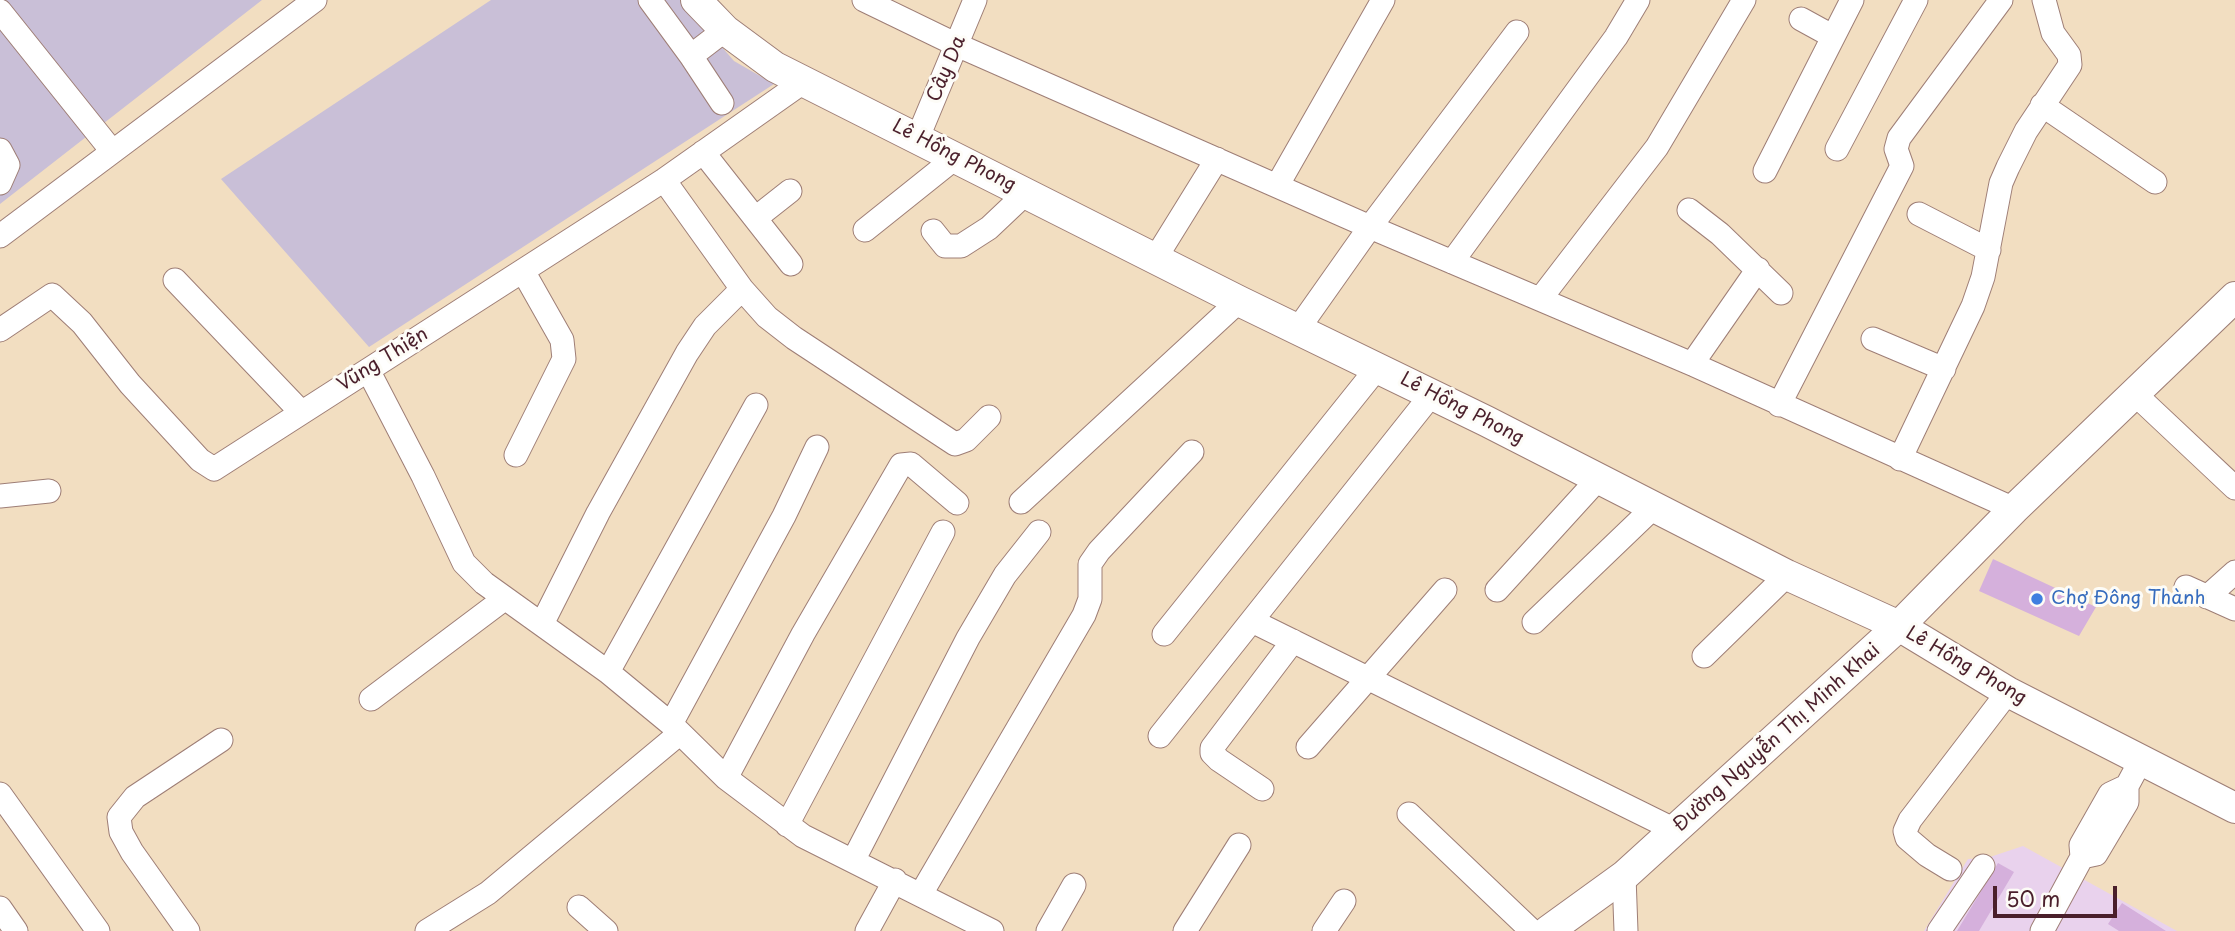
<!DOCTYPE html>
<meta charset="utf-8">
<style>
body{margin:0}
#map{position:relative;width:2235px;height:931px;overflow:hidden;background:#f2dec1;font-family:"Playpen Sans",sans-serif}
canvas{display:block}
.scale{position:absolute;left:1993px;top:886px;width:124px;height:32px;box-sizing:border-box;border:4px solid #4a1f2b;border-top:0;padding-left:9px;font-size:21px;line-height:24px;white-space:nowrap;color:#4a1f2b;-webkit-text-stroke:5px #fdfcf7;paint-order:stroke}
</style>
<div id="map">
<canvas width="2235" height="931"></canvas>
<div class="scale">50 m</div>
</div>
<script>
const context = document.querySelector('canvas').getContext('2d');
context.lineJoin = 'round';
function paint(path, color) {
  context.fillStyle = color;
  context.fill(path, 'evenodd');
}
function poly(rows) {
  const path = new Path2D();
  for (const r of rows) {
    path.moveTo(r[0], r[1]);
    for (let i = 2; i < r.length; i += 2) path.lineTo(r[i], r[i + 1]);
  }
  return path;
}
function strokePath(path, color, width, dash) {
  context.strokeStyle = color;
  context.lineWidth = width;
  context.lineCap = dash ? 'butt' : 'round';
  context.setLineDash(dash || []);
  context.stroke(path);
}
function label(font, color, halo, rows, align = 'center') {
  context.font = font + ' "Playpen Sans",sans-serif';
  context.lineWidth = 6;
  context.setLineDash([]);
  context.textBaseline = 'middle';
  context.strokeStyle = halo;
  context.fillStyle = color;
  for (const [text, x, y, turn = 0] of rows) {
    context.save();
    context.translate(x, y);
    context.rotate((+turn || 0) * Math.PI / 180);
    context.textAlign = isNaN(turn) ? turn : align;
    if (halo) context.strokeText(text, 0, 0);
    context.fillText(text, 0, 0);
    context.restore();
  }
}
const built = poly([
 [2023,846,2177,931,1924,931,1968,859,1987,858]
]);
const industrial = poly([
 [0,0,262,0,0,204],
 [491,0,681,0,734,61,774,84,369,347,221,179]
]);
const building = poly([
 [1993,559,2096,607,2079,636,1979,591],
 [1998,863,2014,872,1979,931,1957,931],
 [2122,903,2166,931,2119,931,2108,924]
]);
const minor = poly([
 [650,0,691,56,725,30],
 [864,0,957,45,1370,227,1692,364,2014,509],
 [0,11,112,151],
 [1801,19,1832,36],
 [691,56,722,103],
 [2042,105,2155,182],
 [918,137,975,0],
 [1837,149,1916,0],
 [0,150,8,165,0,183],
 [703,152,791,264],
 [1765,171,1852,0],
 [664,180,742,289,767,317,794,338,955,444,966,440,989,417],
 [1277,186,1383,0],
 [1689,210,1720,234,1781,293],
 [1919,214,1989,250],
 [757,217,790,191],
 [865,230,955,158],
 [933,231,945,246,961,246,989,228,1026,193],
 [0,236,315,0],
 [1155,259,1217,159],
 [1452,262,1616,37,1638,0],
 [175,280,301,412],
 [1541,298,1657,147,1744,0],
 [1298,329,1370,227,1517,32],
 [0,330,52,295,82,323,130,384,200,460,214,469,664,180,803,82],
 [1873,339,1944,369],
 [1692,364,1758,269],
 [368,370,423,476,464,563,484,583,608,672,671,724,726,778,803,836,992,931],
 [2136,395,2235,488],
 [1779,405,1902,166,1896,149,1899,138,2001,0],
 [516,455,564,359,562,340,523,271],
 [1900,459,1973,306,1983,277,2001,183,2008,167,2026,131,2070,65,2069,55,2053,33,2044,0],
 [0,496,49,491],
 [1021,502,1239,301],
 [2186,587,2235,609],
 [1497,590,1599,478],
 [2207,597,2235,572],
 [1252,621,1675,830],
 [543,622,598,513,687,353,705,326,742,289],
 [1534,622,1655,506],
 [1164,634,1378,367],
 [1704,656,1787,575],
 [608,672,756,405],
 [371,699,504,599],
 [671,724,784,516,817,447],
 [1160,736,1432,394],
 [1308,747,1445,590],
 [726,778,803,634,901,465,911,464,957,503],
 [2127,786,2110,794,2081,845,2082,857,2096,854,2127,802,2127,786,2141,760],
 [1262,789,1219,760,1212,753,1212,748,1293,641],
 [0,794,98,931],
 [1409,814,1532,931],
 [787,825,943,532],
 [854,859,968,638,1005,575,1039,532],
 [1950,869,1927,855,1907,838,1905,831,1910,820,2008,692],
 [1624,876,1626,931],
 [921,894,1084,615,1090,599,1090,564,1099,551,1192,452],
 [579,907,606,931],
 [0,908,16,931],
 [188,931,132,852,121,832,119,817,135,797,221,740],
 [427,931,488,893,679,734],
 [867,931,895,880],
 [1048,931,1074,885],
 [1185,931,1239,845],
 [1324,931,1344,901],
 [1939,931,1983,866],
 [2042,931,2082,857]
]);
const major = poly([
 [696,0,725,30,775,67,1239,301,1486,421,1787,575,1899,626,2008,692,2235,808],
 [1548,931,1624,876,1899,626,2014,509,2235,297]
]);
const markers = [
 [2037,599,7,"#3f7fe0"]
];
const streetNames = [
 ["Cây Da",947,69,-67],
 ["Lê Hồng Phong",954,156,27],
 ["Vũng Thiện",383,360,-32],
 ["Lê Hồng Phong",1462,409,27],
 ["Lê Hồng Phong",1966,666,30],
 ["Đường Nguyễn Thị Minh Khai",1777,738,-42]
];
const shopNames = [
 ["Chợ Đông Thành",2051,599]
];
paint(built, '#e9d2ed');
paint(industrial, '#c9bfd7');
paint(building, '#d5b0dc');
strokePath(minor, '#9e7e76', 25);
strokePath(major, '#9e7e76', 32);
strokePath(minor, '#fff', 23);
strokePath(major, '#fff', 30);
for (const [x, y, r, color] of markers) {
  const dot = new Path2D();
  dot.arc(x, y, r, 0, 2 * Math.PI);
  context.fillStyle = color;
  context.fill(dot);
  strokePath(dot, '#fdfcf7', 2.5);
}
label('19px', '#4a1f2b', '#fdfcf7', streetNames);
label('19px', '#366cbe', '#fdfcf7', shopNames, 'left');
</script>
